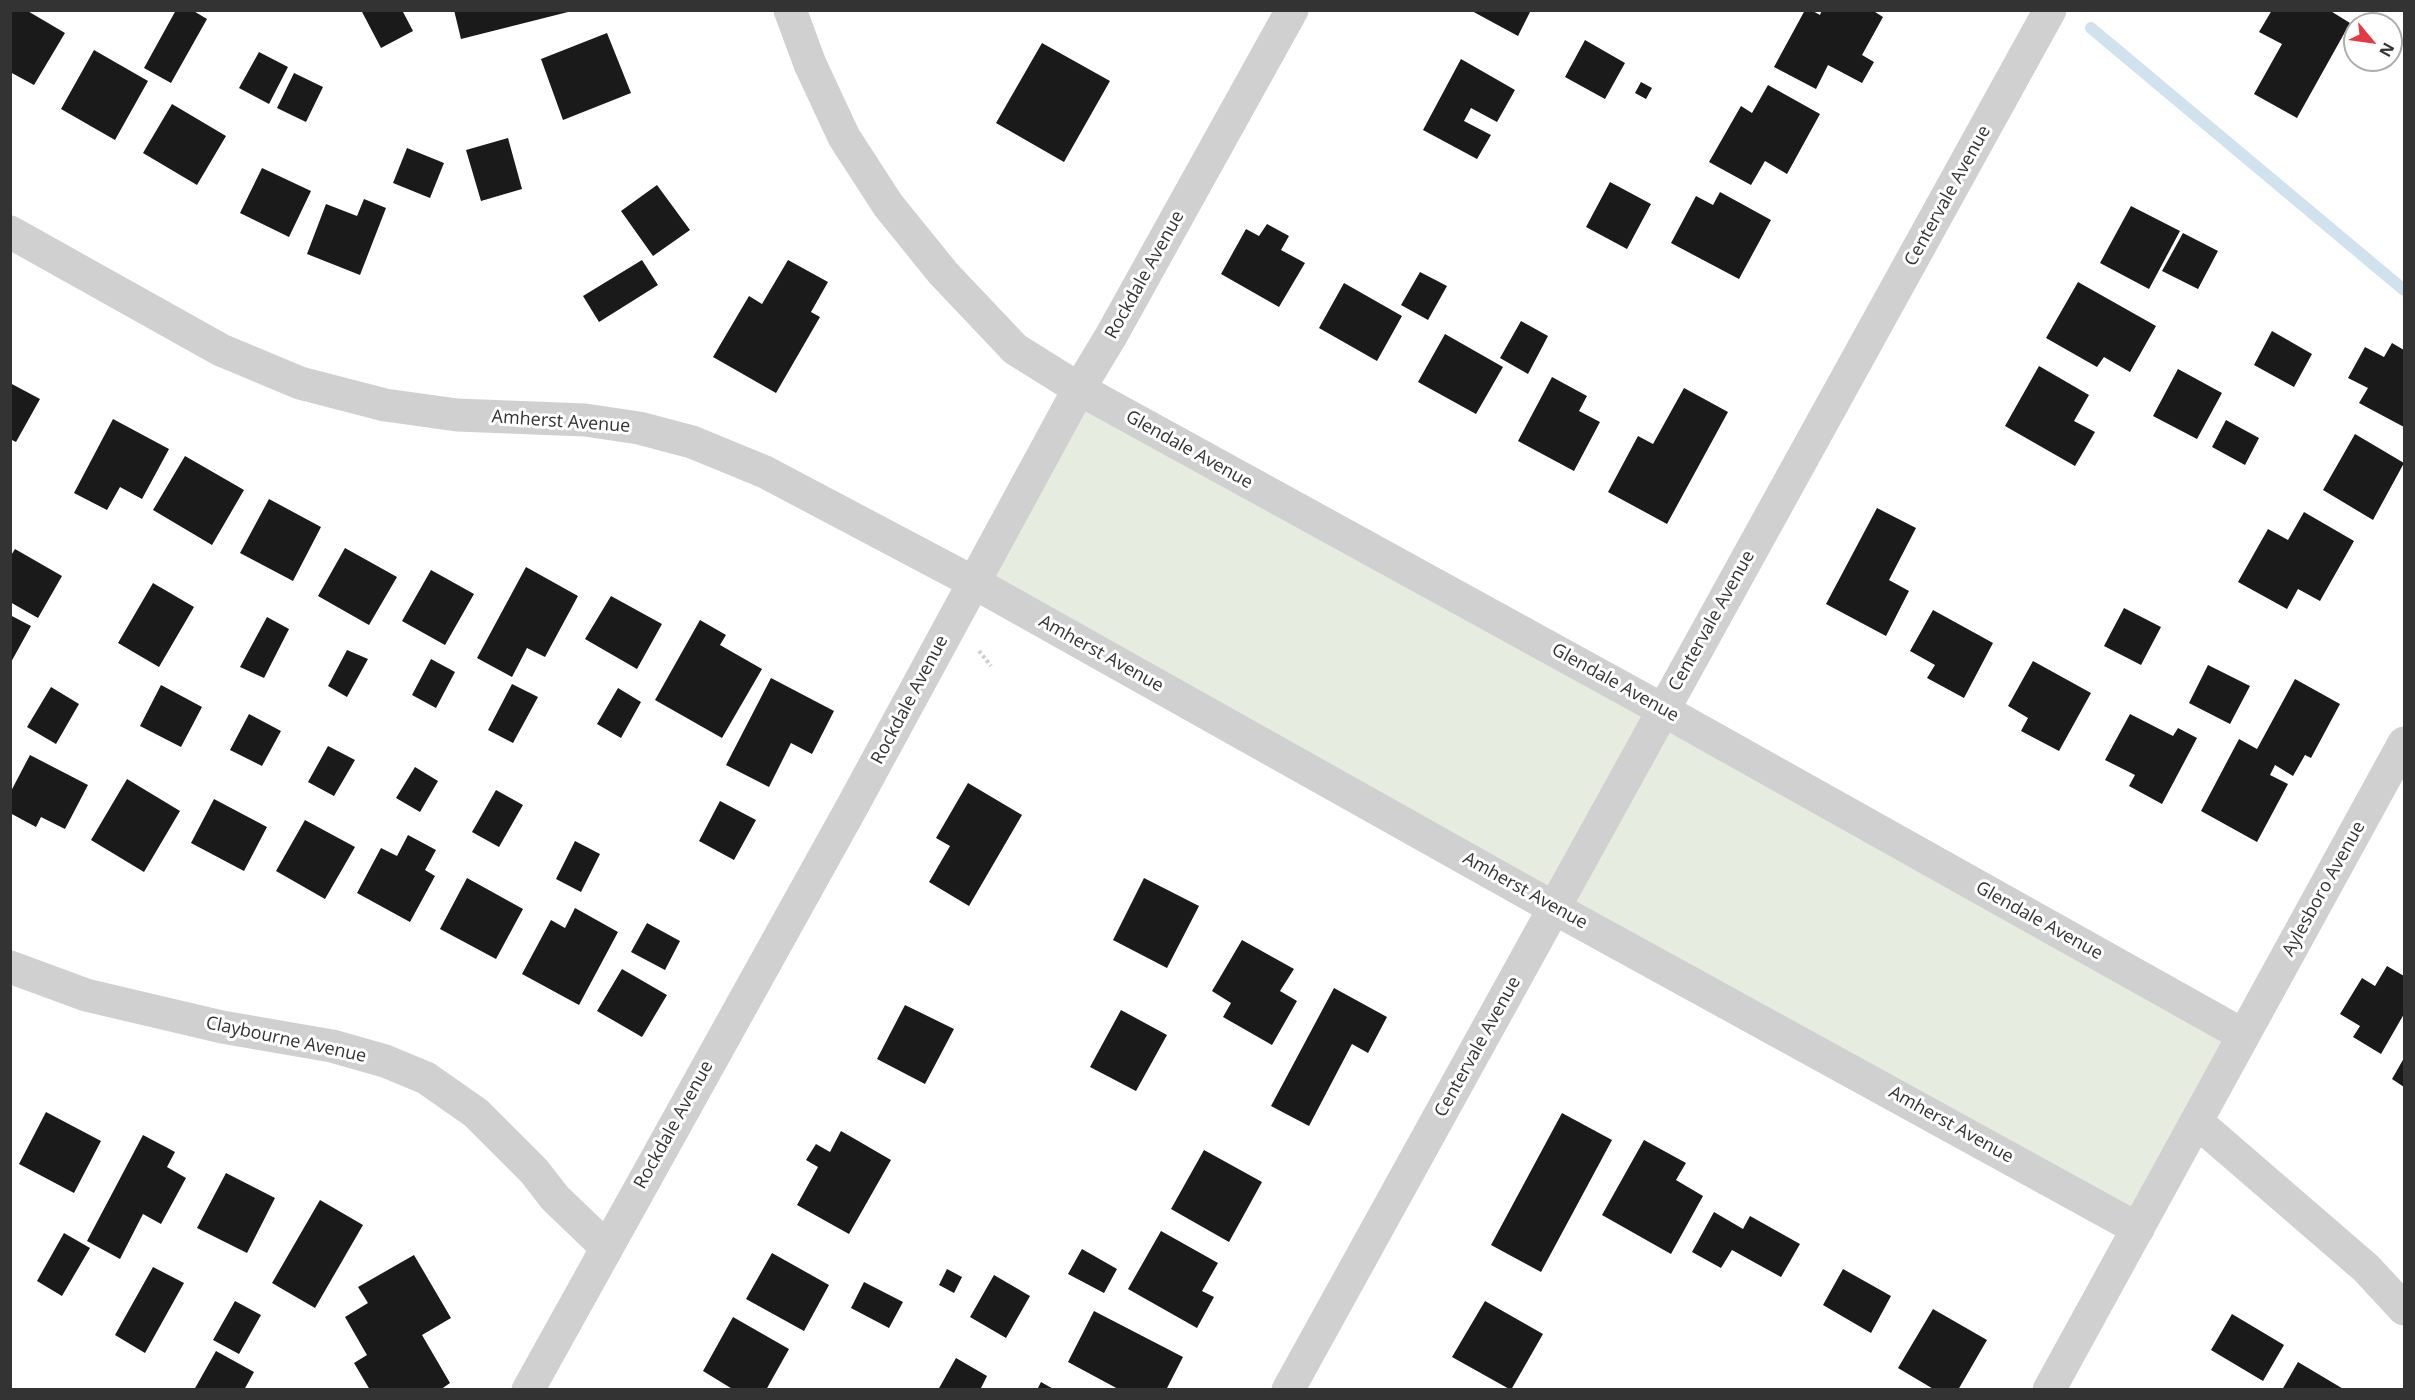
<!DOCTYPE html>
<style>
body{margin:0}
#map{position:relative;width:2415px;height:1400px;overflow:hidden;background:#fff;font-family:"Open Sans",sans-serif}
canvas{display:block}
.frame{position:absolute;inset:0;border:12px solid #333;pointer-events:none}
.north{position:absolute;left:2343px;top:12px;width:60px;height:60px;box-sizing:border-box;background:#fff;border:2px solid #adadad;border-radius:50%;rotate:119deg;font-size:16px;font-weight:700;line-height:24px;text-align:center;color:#333}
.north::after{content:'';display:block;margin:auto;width:21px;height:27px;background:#e63946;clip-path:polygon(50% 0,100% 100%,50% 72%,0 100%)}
</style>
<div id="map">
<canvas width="2415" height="1400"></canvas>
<div class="frame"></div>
<div class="north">N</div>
</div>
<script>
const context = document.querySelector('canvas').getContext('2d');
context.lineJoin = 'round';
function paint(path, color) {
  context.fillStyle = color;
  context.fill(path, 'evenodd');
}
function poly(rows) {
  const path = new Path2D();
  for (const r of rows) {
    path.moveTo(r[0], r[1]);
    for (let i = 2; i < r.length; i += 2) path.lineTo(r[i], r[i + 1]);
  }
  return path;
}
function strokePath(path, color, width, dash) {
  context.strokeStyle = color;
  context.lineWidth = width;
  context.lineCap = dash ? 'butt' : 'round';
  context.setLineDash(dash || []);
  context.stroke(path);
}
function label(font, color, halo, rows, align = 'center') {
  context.font = font + ' "Open Sans",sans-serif';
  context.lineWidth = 6;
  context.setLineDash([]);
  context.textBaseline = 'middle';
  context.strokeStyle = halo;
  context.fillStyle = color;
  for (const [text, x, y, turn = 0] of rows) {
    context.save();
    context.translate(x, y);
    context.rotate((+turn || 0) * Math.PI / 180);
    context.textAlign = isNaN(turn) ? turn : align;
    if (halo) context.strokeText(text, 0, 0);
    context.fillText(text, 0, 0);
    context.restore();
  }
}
const green = poly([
 [1079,389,2243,1035,2138,1229,973,582]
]);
const stream = poly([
 [2091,28,2404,290]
]);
const building = poly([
 [10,10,26,10,65,33,34,85,10,72],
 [176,10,192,10,207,19,171,83,144,68],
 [361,10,402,10,413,31,381,48],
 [454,10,572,10,572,11,461,39],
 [1470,10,1531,10,1518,36],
 [1805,10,1811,10,1820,15,1822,10,1872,10,1883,17,1862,55,1874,62,1862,83,1828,65,1816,89,1774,67],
 [2272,10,2329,10,2350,23,2297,118,2254,94,2282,44,2259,32],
 [607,33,631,93,563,120,541,59],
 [1585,40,1625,63,1605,99,1565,77],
 [1042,43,1110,81,1064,162,996,123],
 [94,50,148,81,115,140,61,109],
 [259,52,288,67,269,104,239,88],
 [1461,59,1515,90,1497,122,1471,108,1464,121,1491,135,1477,159,1423,130],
 [294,73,323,87,306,122,277,108],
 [1641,82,1652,88,1646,99,1635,93],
 [1768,85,1820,114,1787,174,1765,161,1751,185,1709,162,1741,106,1752,113],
 [172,104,226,136,197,185,143,153],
 [508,138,522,189,481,201,466,150],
 [407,148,444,163,430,198,393,183],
 [262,168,311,191,289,237,240,213],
 [1610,182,1651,204,1627,249,1586,227],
 [657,185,690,230,653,256,621,211],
 [1720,192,1771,220,1739,279,1671,243,1696,196,1713,205],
 [364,199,386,208,360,275,307,254,326,204,357,216],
 [2131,206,2180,231,2149,289,2100,263],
 [1267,224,1289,236,1281,250,1305,263,1279,307,1221,274,1246,229,1259,236],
 [2183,233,2218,251,2198,289,2162,271],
 [642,260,658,285,599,322,583,296],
 [788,260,828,282,811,312,820,317,776,393,713,357,749,296,762,304],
 [1420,272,1447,286,1428,320,1401,305],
 [2078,282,2156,326,2130,372,2104,357,2097,367,2046,338],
 [1344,283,1402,316,1377,361,1319,328],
 [1521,321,1548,336,1528,374,1500,358],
 [2272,331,2312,354,2294,387,2254,365],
 [1445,334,1503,367,1476,414,1418,382],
 [2392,343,2404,350,2404,427,2359,403,2368,388,2348,378,2365,347,2384,357],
 [2039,366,2089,395,2074,421,2095,432,2075,466,2005,426],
 [2178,369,2222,393,2197,439,2153,416],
 [1552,377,1587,396,1579,411,1600,422,1574,471,1518,441],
 [10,383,40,399,16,442,10,439],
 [1684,388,1728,412,1667,524,1608,492,1638,436,1653,444],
 [113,419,169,449,142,499,120,487,107,510,74,493],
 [2226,420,2259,438,2245,465,2212,447],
 [2355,434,2404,463,2373,520,2323,490],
 [185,456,244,490,212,545,153,510],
 [269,499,321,527,293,581,240,553],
 [1877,508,1916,528,1889,580,1909,591,1886,636,1826,604],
 [2304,512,2354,541,2320,601,2298,589,2287,609,2238,582,2268,529,2288,540],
 [345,548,397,577,369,625,318,596],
 [15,549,62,576,38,618,10,602,10,557],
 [526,567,578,596,545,657,527,648,512,677,477,658],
 [431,570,474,594,445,645,402,621],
 [153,583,194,607,159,667,118,643],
 [611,596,662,624,637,669,585,639],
 [2124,608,2161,627,2141,665,2104,646],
 [1933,610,1993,643,1964,698,1927,678,1935,665,1910,651],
 [10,615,31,626,10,664],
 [267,617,289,629,264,678,240,667],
 [700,620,726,635,720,645,762,669,722,738,655,700],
 [347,650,368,659,347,697,328,686],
 [431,659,455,672,436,708,412,695],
 [2033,661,2091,693,2059,751,2021,731,2028,718,2008,706],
 [2208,665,2250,686,2230,724,2189,703],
 [771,678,834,711,812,754,791,743,769,787,726,765],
 [2295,679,2340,704,2311,758,2305,755,2293,776,2275,765,2270,775,2288,784,2257,842,2201,811,2239,739,2257,749],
 [512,684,538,697,513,743,488,730],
 [161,685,202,707,181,747,140,726],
 [51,687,79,704,56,744,27,727],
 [618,688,641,702,621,738,597,724],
 [249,714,281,731,262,766,230,750],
 [2130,714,2173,736,2178,728,2197,738,2162,804,2129,786,2135,775,2105,760],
 [328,746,355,760,334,796,308,782],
 [30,755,88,785,65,829,41,817,36,827,10,813,10,793],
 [415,767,438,781,420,812,396,798],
 [127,779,180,811,144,872,91,840],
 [968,783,1022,815,969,906,929,882,950,846,936,838],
 [496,790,523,805,499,847,472,832],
 [214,799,267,827,244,871,191,843],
 [720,801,756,820,734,860,699,841],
 [305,820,355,847,325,899,276,871],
 [408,835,436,850,425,870,435,876,410,922,357,893,381,848,397,856],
 [575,841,600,854,581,892,556,879],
 [467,878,523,909,496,959,440,929],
 [1144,878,1199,906,1167,968,1113,940],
 [575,908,618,932,579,1005,522,974,551,920,565,928],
 [647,923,680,941,665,970,631,952],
 [1242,940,1294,969,1280,991,1297,1001,1272,1045,1223,1017,1231,1003,1212,991],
 [2387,966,2404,976,2404,1014,2381,1054,2353,1037,2360,1026,2340,1014,2362,978,2375,986],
 [622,969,667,995,642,1037,597,1011],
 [1334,988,1387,1017,1368,1053,1352,1044,1309,1126,1271,1106],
 [905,1005,954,1029,925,1084,877,1059],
 [1121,1010,1167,1035,1136,1091,1090,1067],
 [2404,1058,2404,1087,2392,1079],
 [46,1112,101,1141,74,1193,19,1164],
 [1562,1113,1612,1140,1541,1272,1491,1245],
 [841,1131,891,1160,849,1234,797,1205,818,1167,806,1160,816,1144,830,1152],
 [143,1135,175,1152,167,1167,186,1178,161,1224,143,1214,120,1259,87,1241],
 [1644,1140,1686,1163,1676,1180,1703,1196,1671,1254,1602,1215],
 [1204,1150,1262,1182,1229,1242,1171,1209],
 [226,1173,275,1198,247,1253,197,1228],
 [320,1200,363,1225,315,1308,272,1283],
 [1714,1212,1743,1229,1750,1216,1800,1244,1781,1277,1732,1250,1721,1268,1692,1252],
 [1161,1231,1218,1263,1202,1291,1214,1297,1197,1328,1128,1289],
 [64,1233,90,1248,62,1296,37,1281],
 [1082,1249,1117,1269,1104,1293,1068,1274],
 [772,1253,829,1285,804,1331,746,1299],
 [414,1255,451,1318,422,1335,450,1383,440,1390,370,1390,354,1363,367,1355,345,1317,368,1303,358,1287],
 [153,1267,184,1283,145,1353,115,1335],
 [947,1269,962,1277,954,1293,939,1285],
 [1843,1269,1891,1296,1871,1333,1823,1305],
 [994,1275,1030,1296,1006,1338,970,1317],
 [864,1282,903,1302,889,1328,851,1308],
 [235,1301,261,1315,239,1354,213,1340],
 [1485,1301,1543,1334,1511,1390,1452,1357],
 [1933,1309,1987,1340,1958,1390,1935,1390,1898,1368],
 [1094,1311,1183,1357,1166,1390,1120,1390,1068,1362],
 [2232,1314,2284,1345,2263,1381,2211,1350],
 [733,1317,789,1349,766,1390,734,1390,703,1371],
 [216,1351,254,1372,244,1390,194,1390],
 [956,1358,987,1376,980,1390,938,1390],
 [2298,1362,2345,1390,2282,1390],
 [1041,1382,1055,1390,1037,1390]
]);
const path = poly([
 [979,651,991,666]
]);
const minor = poly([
 [790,10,810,64,844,137,888,205,943,273,1015,349,1079,389,1663,710,2243,1035],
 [10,232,221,350,300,383,385,405,457,415,585,420,639,428,692,442,765,472,973,582,1554,908,2138,1229],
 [10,967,86,995,222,1027,332,1046,385,1061,426,1078,476,1113,534,1171,555,1198,606,1247],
 [2197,1122,2366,1268,2404,1309],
 [528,1390,853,805,1079,389,1111,336,1292,10],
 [1288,1390,2050,10],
 [2049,1390,2404,743]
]);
const streetNames = [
 ["Centervale Avenue",1948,196,-61],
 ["Rockdale Avenue",1145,275,-61],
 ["Amherst Avenue",561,422,4],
 ["Glendale Avenue",1189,450,29],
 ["Centervale Avenue",1712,621,-61],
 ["Amherst Avenue",1101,654,29],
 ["Glendale Avenue",1615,683,29],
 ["Rockdale Avenue",910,700,-62],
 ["Aylesboro Avenue",2324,889,-61],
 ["Amherst Avenue",1525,891,29],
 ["Glendale Avenue",2039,921,29],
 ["Claybourne Avenue",286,1040,12],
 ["Centervale Avenue",1478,1047,-61],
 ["Rockdale Avenue",674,1125,-61],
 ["Amherst Avenue",1951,1125,29]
];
paint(green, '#e6ecdf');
strokePath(stream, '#cfe2ee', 12);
paint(building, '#1a1a1a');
strokePath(path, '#cdcdcd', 4, [3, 3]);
strokePath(minor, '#d0d0d0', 33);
label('18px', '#333', '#fff', streetNames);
</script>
